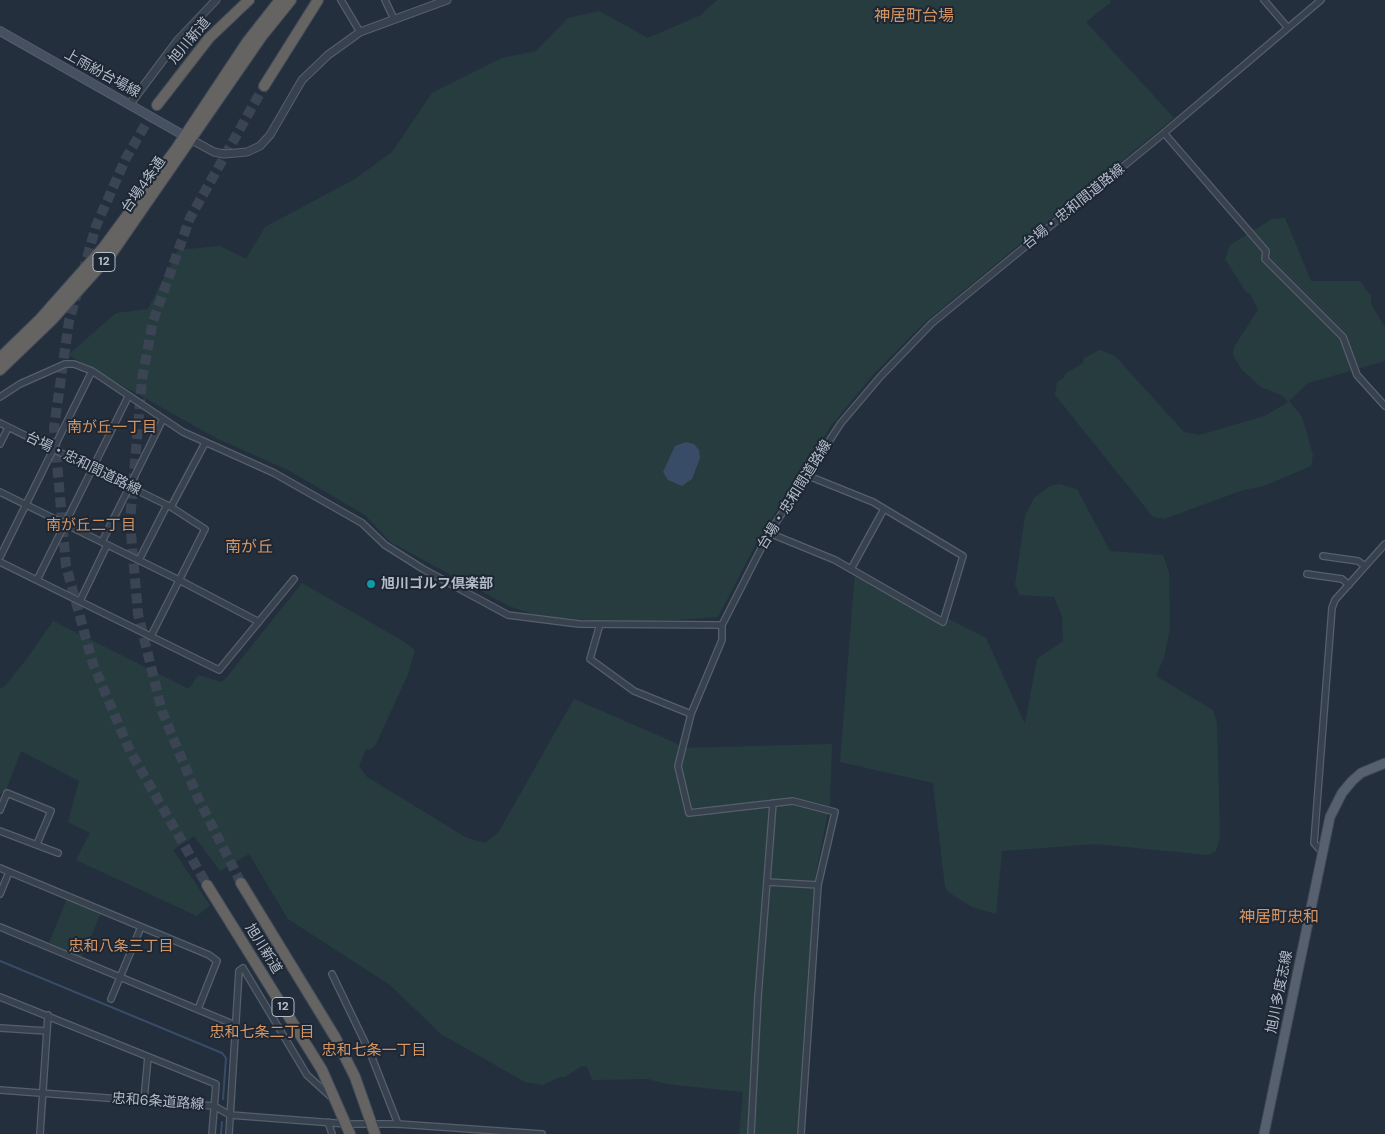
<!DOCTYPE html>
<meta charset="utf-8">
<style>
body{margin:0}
canvas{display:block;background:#242f3e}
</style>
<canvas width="1385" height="1134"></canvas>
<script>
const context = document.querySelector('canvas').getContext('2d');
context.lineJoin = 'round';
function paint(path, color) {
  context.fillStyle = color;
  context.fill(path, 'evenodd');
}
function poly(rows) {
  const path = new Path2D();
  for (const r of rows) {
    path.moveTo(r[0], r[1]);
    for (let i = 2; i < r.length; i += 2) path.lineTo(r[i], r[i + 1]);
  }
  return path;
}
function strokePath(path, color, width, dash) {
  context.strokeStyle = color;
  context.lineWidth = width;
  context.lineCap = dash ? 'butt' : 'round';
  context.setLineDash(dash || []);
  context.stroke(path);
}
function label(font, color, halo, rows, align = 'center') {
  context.font = font + ' "DM Sans","Noto Sans JP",sans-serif';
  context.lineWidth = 4;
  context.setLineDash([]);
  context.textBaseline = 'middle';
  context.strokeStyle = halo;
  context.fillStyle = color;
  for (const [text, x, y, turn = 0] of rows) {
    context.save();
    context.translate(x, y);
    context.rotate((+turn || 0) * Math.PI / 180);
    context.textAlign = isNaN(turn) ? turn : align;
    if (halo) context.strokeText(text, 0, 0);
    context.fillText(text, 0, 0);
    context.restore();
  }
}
const green = poly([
 [717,0,1110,0,1111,2,1086,22,1174,118,924,323,872,376,831,426,758,540,718,617,619,624,535,615,509,606,390,542,365,515,290,471,218,439,68,355,116,313,148,309,178,250,220,246,246,259,265,227,355,179,392,152,432,93,502,58,536,51,568,18,599,11,648,38,701,15],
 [1285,218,1311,281,1360,281,1371,296,1371,304,1385,327,1385,361,1308,383,1289,401,1302,417,1313,455,1311,466,1264,486,1243,490,1164,519,1153,517,1055,395,1057,382,1064,378,1065,374,1083,363,1084,358,1100,350,1115,356,1184,432,1199,435,1265,416,1288,402,1281,395,1261,387,1242,370,1233,355,1234,347,1258,310,1251,295,1246,292,1225,259,1230,245,1272,219],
 [1059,484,1077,489,1110,551,1163,555,1169,573,1170,629,1164,657,1156,676,1213,710,1217,723,1220,837,1216,851,1208,855,1096,844,1002,851,996,914,972,907,948,892,945,887,933,783,840,762,855,571,942,621,946,618,986,638,1025,724,1037,659,1063,641,1062,616,1054,597,1020,595,1015,585,1025,516,1034,498,1050,486],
 [302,583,403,641,415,650,408,674,376,744,370,750,366,749,359,766,367,777,467,838,485,843,498,833,574,699,678,744,679,748,832,744,830,803,816,873,797,1134,739,1134,743,1092,666,1084,648,1079,592,1080,587,1067,582,1066,565,1077,560,1077,543,1085,525,1082,441,1034,390,985,288,919,249,854,220,871,194,836,173,850,210,905,197,916,76,860,90,833,68,822,79,781,21,751,6,790,0,794,0,688,4,687,29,656,53,621,189,689,198,675,221,682,226,678],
 [67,899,101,913,82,957,49,943]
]);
const water = poly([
 [686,442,694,444,699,450,700,458,692,479,682,486,668,480,663,472,675,446]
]);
const stream = poly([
 [0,961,222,1053,226,1058,223,1099],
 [221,1134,222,1122]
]);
const trunkTunnel = poly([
 [83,272,96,226,126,158,157,105],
 [78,290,69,321,54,428,66,566,93,664,130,751,207,885],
 [241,883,198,798,162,711,138,614,130,521,142,379,153,321,190,218,264,86]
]);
const minor = poly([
 [341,0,360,32],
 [385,0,394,19],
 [1264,0,1288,28],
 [1164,133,1266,251,1265,259,1343,337,1357,375,1385,406],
 [0,397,20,384,65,364,74,364,92,371,183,432,274,473,362,523,385,545,423,569,508,615,579,624,722,625],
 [0,423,171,507,205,529,151,636],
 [0,444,8,428],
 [0,492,179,580,259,622],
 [171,507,205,443],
 [769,533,835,560,943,622,963,556,873,502,806,475],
 [102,542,163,419],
 [1323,556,1358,561,1365,566],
 [0,557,92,371],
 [139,560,167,505],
 [0,562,219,670,294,579],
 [851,569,884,509],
 [1307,574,1342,579,1349,585],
 [37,580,128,397],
 [80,601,107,545],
 [600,624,590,659,634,691,691,714],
 [0,810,7,793,51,811,37,844],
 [0,831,58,853],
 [1322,852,1314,843,1332,608,1335,600,1385,544],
 [0,868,209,955,217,961,198,1009],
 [767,882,818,885],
 [0,894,9,872],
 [0,927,235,1025],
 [332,974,371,1055,398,1124],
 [0,997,216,1084,212,1134],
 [111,999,141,927],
 [0,1028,47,1031],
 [0,1090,214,1106,230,1115,347,1124,398,1124,542,1134],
 [144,1100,148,1057],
 [328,1122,332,1134],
 [40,1134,48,1015],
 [229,1134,239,971,243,968,307,1075,330,1096],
 [751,1134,758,997,773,803],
 [801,1134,818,885,835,812,793,801,689,813,678,766,691,714,722,640,722,625,769,533,841,423,880,377,932,323,1164,133,1321,0]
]);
const tertiary = poly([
 [130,104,178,40,216,0],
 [192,140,214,152,224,154,247,152,260,146,270,135,302,80,328,55,360,32,447,0]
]);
const secondary = poly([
 [0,31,190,139]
]);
const primary = poly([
 [1264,1134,1330,817,1342,793,1352,781,1361,773,1385,763]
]);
const trunk = poly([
 [264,86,318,0],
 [157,105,209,38,249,0],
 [0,358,40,319,103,248,176,149,247,42,280,0],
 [0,370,52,320,112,253,262,36,291,0],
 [241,883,335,1037,355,1077,375,1134],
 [207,885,322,1070,350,1134]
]);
const markers = [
 [371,584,5,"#0f9aa8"]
];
const shields = [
 [104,262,22],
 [283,1007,22]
];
const shieldNames = [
 ["12",104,262],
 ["12",283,1007]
];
const streetNames = [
 ["旭川新道",190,41,-50],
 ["上雨紛台場線",102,74,29],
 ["台場4条通",144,185,-55],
 ["台場・忠和間道路線",1074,207,-39],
 ["台場・忠和間道路線",83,464,26],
 ["台場・忠和間道路線",795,495,-58],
 ["旭川新道",263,949,58],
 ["旭川多度志線",1280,992,-79],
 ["忠和6条道路線",158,1102,4]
];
const poiNames = [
 ["旭川ゴルフ倶楽部",381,584]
];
const neighbourhoodNames = [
 ["南が丘一丁目",112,428],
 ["南が丘二丁目",91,526],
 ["忠和八条三丁目",121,947],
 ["忠和七条二丁目",262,1033],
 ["忠和七条一丁目",374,1051]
];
const quarterNames = [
 ["神居町台場",914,17],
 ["南が丘",249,548],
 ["神居町忠和",1279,918]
];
paint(green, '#263c3f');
paint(water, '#394c67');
strokePath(stream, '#394c67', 2);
strokePath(trunkTunnel, '#3a4453', 10, [10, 5]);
strokePath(minor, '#565f6c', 8);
strokePath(tertiary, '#565f6c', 9);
strokePath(secondary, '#565f6c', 10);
strokePath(primary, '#414a57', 11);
strokePath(trunk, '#434c59', 12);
strokePath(minor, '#38414e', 5.5);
strokePath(tertiary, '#38414e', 7);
strokePath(secondary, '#465061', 8);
strokePath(primary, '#56606e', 9);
strokePath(trunk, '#656462', 10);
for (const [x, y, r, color] of markers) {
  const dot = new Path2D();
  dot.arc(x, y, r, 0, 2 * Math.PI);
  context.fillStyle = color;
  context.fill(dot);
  strokePath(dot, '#1d2633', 2);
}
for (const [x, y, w] of shields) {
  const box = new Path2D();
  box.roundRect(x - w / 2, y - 9.5, w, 19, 4);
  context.fillStyle = '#1d2633';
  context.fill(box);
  strokePath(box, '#b4bcc9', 1);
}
label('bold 12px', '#b4bcc9', null, shieldNames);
label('14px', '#b4bcc9', '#1d2633', streetNames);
label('bold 14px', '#b4bcc9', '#1d2633', poiNames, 'left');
label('15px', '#d59563', '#1d2633', neighbourhoodNames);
label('16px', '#d59563', '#1d2633', quarterNames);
</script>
